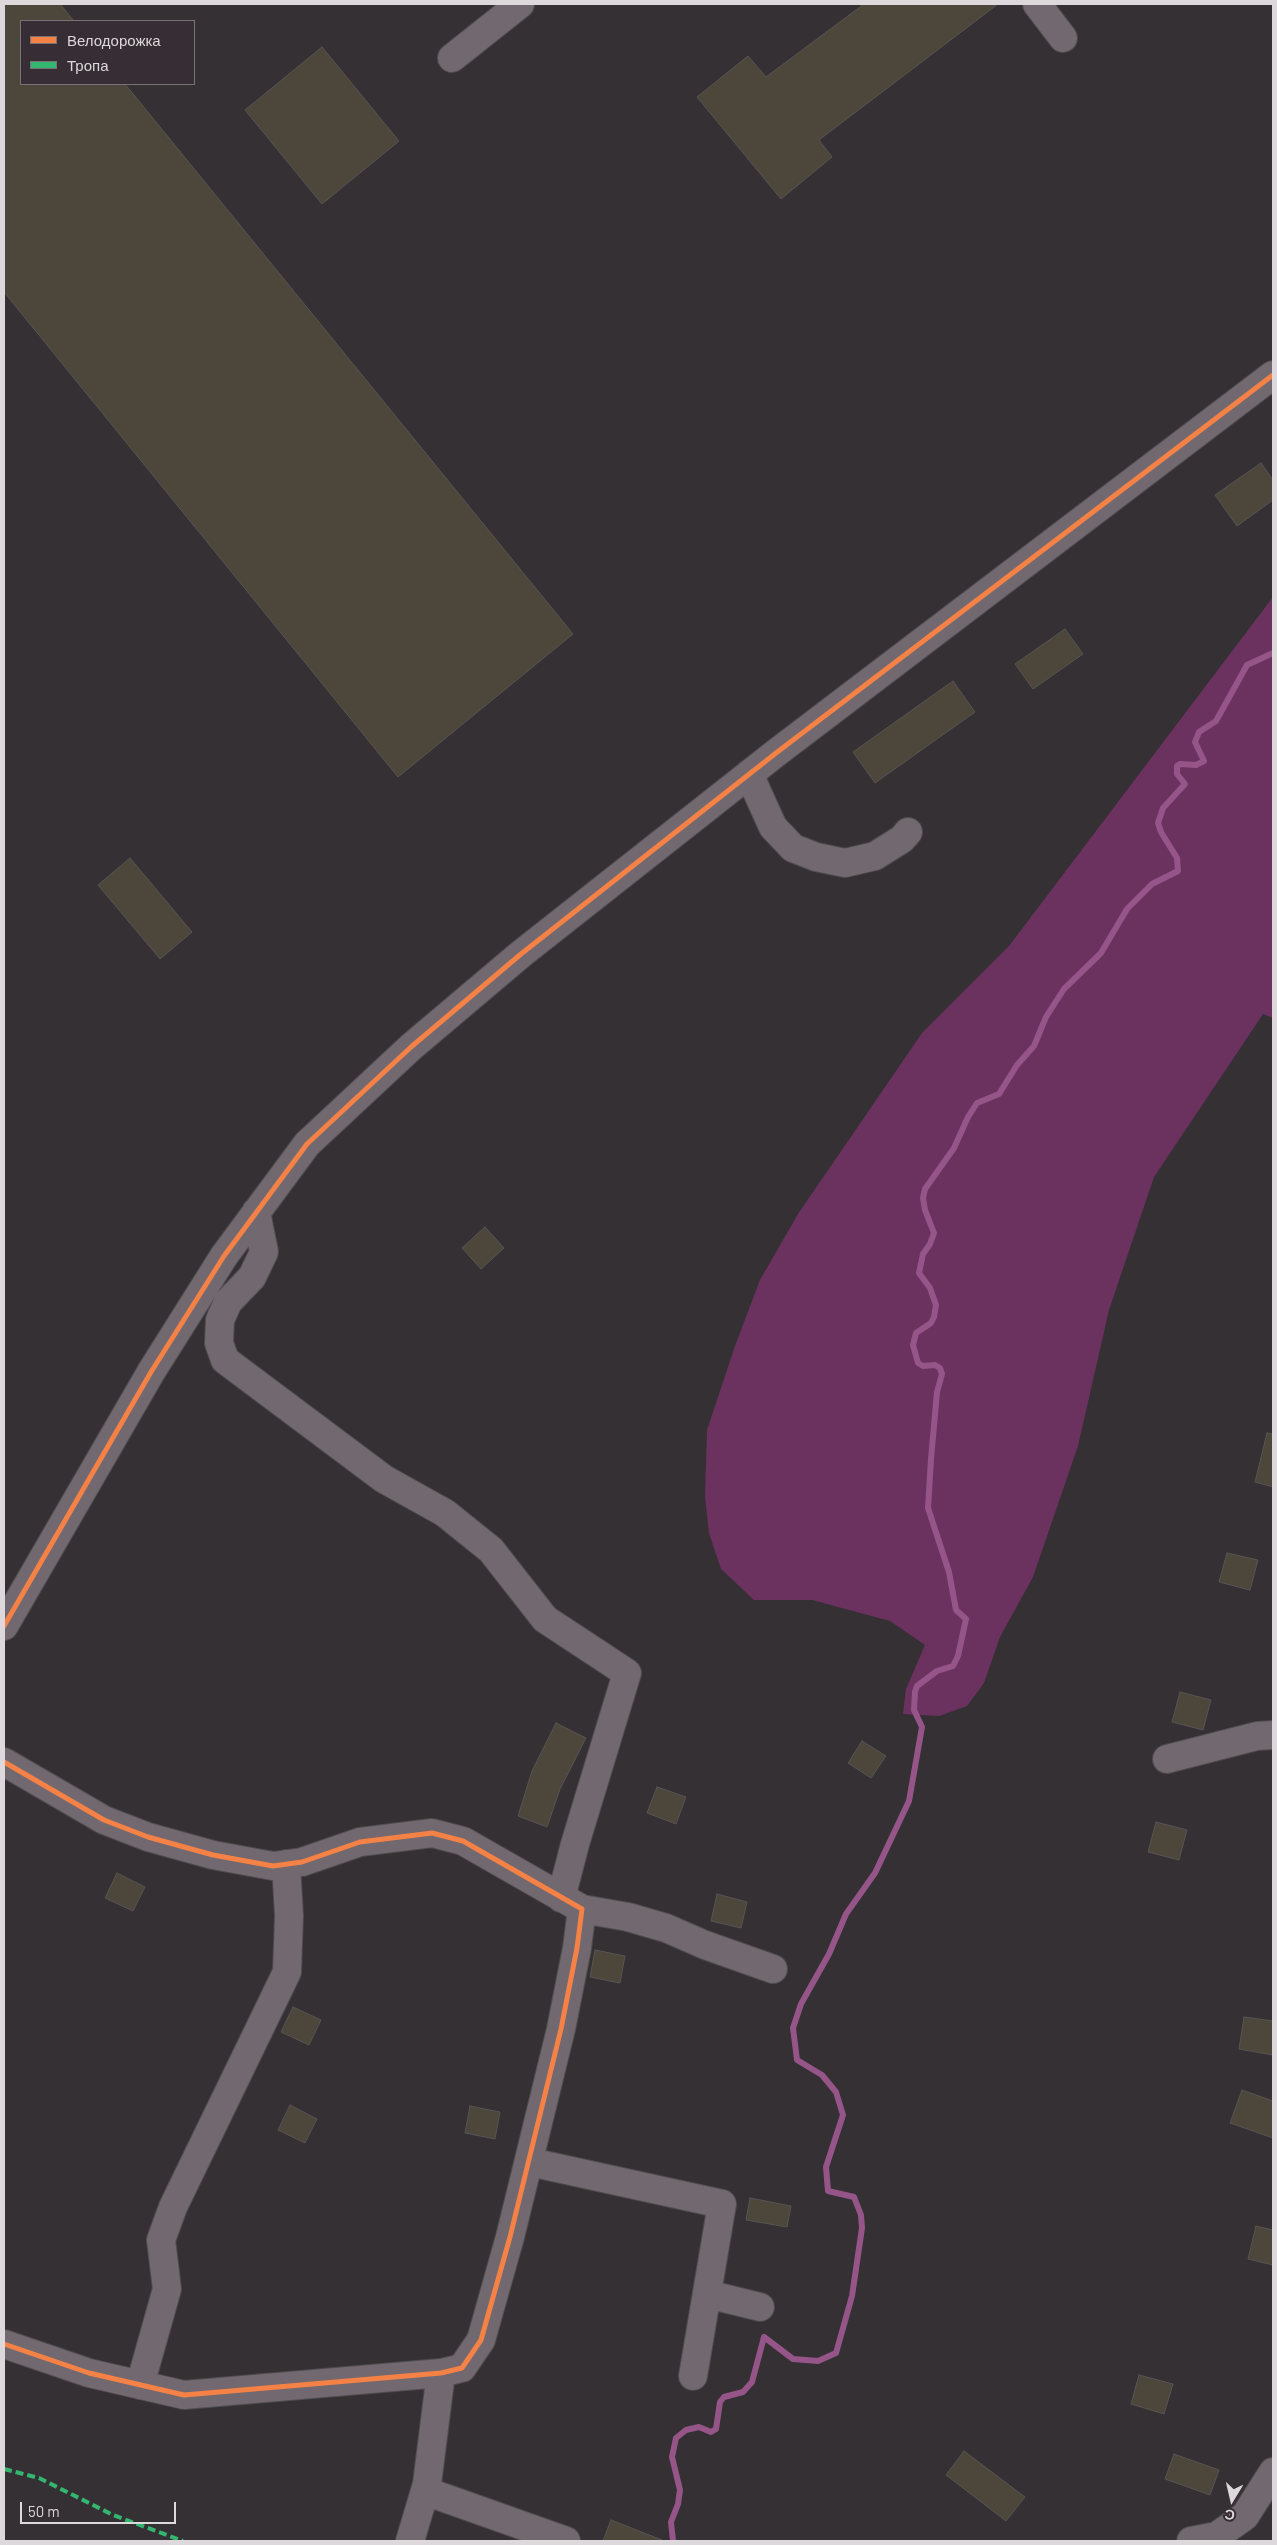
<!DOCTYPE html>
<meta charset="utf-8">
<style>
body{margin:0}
#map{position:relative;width:1277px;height:2545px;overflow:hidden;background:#343033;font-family:Barlow,sans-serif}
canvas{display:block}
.frame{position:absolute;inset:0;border:5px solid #ddd8db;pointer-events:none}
.legend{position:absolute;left:20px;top:20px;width:175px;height:65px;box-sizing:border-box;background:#362e34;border:1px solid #797277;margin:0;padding:6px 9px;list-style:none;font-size:15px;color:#ddd8db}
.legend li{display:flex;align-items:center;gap:10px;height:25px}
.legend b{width:25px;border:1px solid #797277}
.north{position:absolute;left:1207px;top:2475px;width:50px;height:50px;-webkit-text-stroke:4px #362e34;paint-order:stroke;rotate:189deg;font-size:14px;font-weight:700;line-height:20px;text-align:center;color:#ddd8db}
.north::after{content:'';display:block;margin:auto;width:18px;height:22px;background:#ddd8db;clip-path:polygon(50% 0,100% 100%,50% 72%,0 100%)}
.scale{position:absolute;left:20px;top:2502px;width:156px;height:22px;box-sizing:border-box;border:2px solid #ddd8db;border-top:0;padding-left:6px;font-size:15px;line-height:18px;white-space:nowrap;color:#ddd8db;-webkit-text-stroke:4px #362e34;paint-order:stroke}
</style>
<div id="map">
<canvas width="1277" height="2545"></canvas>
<div class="frame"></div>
<ul class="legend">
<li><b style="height:6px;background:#f48246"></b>Велодорожка</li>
<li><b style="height:6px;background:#33b770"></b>Тропа</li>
</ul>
<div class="north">С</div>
<div class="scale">50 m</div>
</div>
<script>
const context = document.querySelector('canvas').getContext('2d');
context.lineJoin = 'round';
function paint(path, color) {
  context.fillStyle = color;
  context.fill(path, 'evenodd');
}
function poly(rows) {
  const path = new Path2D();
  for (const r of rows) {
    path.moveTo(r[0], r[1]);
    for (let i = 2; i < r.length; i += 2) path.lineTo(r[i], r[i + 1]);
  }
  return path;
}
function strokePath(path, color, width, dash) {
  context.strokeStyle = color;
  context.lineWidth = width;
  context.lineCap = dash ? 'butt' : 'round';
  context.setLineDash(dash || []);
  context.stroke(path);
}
const green = poly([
 [1273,597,1273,1018,1263,1014,1154,1177,1109,1310,1078,1446,1033,1577,1000,1637,984,1683,967,1706,939,1716,903,1714,906,1689,925,1645,890,1621,812,1600,754,1600,721,1569,709,1533,705,1497,707,1430,735,1346,760,1280,798,1214,922,1033,1009,946]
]);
const stream = poly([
 [673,2541,671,2522,678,2504,680,2490,672,2457,676,2438,686,2430,699,2427,711,2432,716,2429,720,2402,724,2397,743,2392,752,2382,764,2337,793,2359,818,2361,836,2353,852,2296,862,2228,861,2215,854,2197,828,2191,826,2167,843,2115,836,2092,822,2075,797,2060,793,2028,801,2004,829,1954,846,1914,875,1873,909,1801,922,1727,914,1710,915,1692,917,1686,937,1671,953,1666,958,1656,966,1619,956,1610,949,1572,928,1508,931,1459,937,1392,942,1374,940,1368,935,1365,923,1366,918,1363,913,1345,916,1333,931,1323,934,1317,936,1305,930,1288,919,1273,923,1254,930,1244,934,1233,925,1210,923,1198,925,1189,954,1148,968,1117,977,1103,999,1094,1017,1065,1034,1046,1046,1017,1064,989,1101,953,1127,909,1152,884,1178,871,1177,858,1161,832,1158,823,1163,808,1185,784,1177,774,1177,766,1180,764,1196,765,1204,761,1195,742,1199,732,1216,721,1247,665,1273,653]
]);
const building = poly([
 [4,4,60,4,74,21,21,21,21,84,125,84,573,634,398,777,4,292,4,4],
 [864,4,998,4,819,140,832,157,781,199,697,97,748,56,766,77,864,4],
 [322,47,399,141,322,204,245,110,322,47],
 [1261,463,1273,480,1273,500,1237,526,1215,495,1261,463],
 [1065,629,1083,654,1033,689,1015,664,1065,629],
 [953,681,975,712,875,783,853,752,953,681],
 [130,858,192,932,160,959,98,885,130,858],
 [485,1227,504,1248,481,1269,462,1248,485,1227],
 [1267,1433,1273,1434,1273,1487,1255,1482,1267,1433],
 [1227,1553,1258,1560,1250,1590,1219,1582,1227,1553],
 [1180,1692,1211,1700,1203,1730,1172,1722,1180,1692],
 [556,1723,586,1738,560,1789,547,1827,518,1816,532,1771,556,1723],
 [862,1741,886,1756,871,1778,848,1763,862,1741],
 [657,1787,686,1797,676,1824,647,1813,657,1787],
 [1156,1822,1187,1830,1179,1860,1148,1852,1156,1822],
 [117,1873,145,1887,133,1911,105,1898,117,1873],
 [717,1894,747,1902,741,1928,711,1921,717,1894],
 [595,1950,625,1956,620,1983,590,1977,595,1950],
 [293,2007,321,2020,309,2045,281,2032,293,2007],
 [1244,2017,1273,2021,1273,2055,1239,2049,1244,2017],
 [1242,2090,1273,2101,1273,2138,1230,2123,1242,2090],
 [290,2105,317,2119,305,2143,278,2130,290,2105],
 [470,2106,500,2112,495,2139,465,2133,470,2106],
 [750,2198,791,2206,787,2227,746,2220,750,2198],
 [1256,2226,1273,2230,1273,2265,1248,2259,1256,2226],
 [1139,2375,1173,2384,1164,2414,1131,2404,1139,2375],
 [964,2451,1025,2497,1006,2521,946,2475,964,2451],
 [1174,2454,1219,2470,1210,2495,1165,2479,1174,2454],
 [611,2520,662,2540,662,2541,603,2541,611,2520]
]);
const minor = poly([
 [1037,4,1063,38],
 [452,58,520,4],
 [749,774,773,827,793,848,816,857,845,863,875,856,902,839,908,832],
 [256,1212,264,1252,252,1277,228,1302,220,1320,219,1343,225,1360,384,1479,445,1513,491,1550,545,1619,627,1673,575,1844,561,1898],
 [4,1626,151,1372,224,1256,307,1144,411,1047,521,954,776,753,1273,375],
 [1167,1759,1257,1736,1273,1735],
 [4,1762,104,1820,148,1837,213,1855,273,1866,302,1862,360,1842,432,1833,463,1841,582,1909,577,1948,561,2029,510,2237,481,2340,462,2368,441,2373,184,2395,89,2373,4,2344],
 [582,1909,628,1917,666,1928,705,1945,773,1969],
 [530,2162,722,2204,693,2376],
 [707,2294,760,2307],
 [140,2385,167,2289,161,2240,173,2207,287,1972,289,1916,286,1864],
 [425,2491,566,2541],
 [410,2541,427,2484,441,2373],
 [1191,2541,1217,2536],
 [1217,2541,1217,2536,1245,2516,1273,2472]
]);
const quiet = poly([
 [4,2469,39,2478,113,2515,183,2541]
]);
const cycleway = poly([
 [4,1626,151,1372,224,1256,307,1144,411,1047,521,954,776,753,1273,375],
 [4,1762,104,1820,148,1837,213,1855,273,1866,302,1862,360,1842,432,1833,463,1841,582,1909,577,1948,561,2029,510,2237,481,2340,462,2368,441,2373,184,2395,89,2373,4,2344]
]);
paint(green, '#6b3260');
strokePath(stream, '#955588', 6);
paint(building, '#4c473a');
strokePath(building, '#575555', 1);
strokePath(minor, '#4e4c4e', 30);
strokePath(minor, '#72686f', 28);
strokePath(quiet, '#33b770', 4, [8, 4]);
strokePath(cycleway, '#f48246', 5);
</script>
